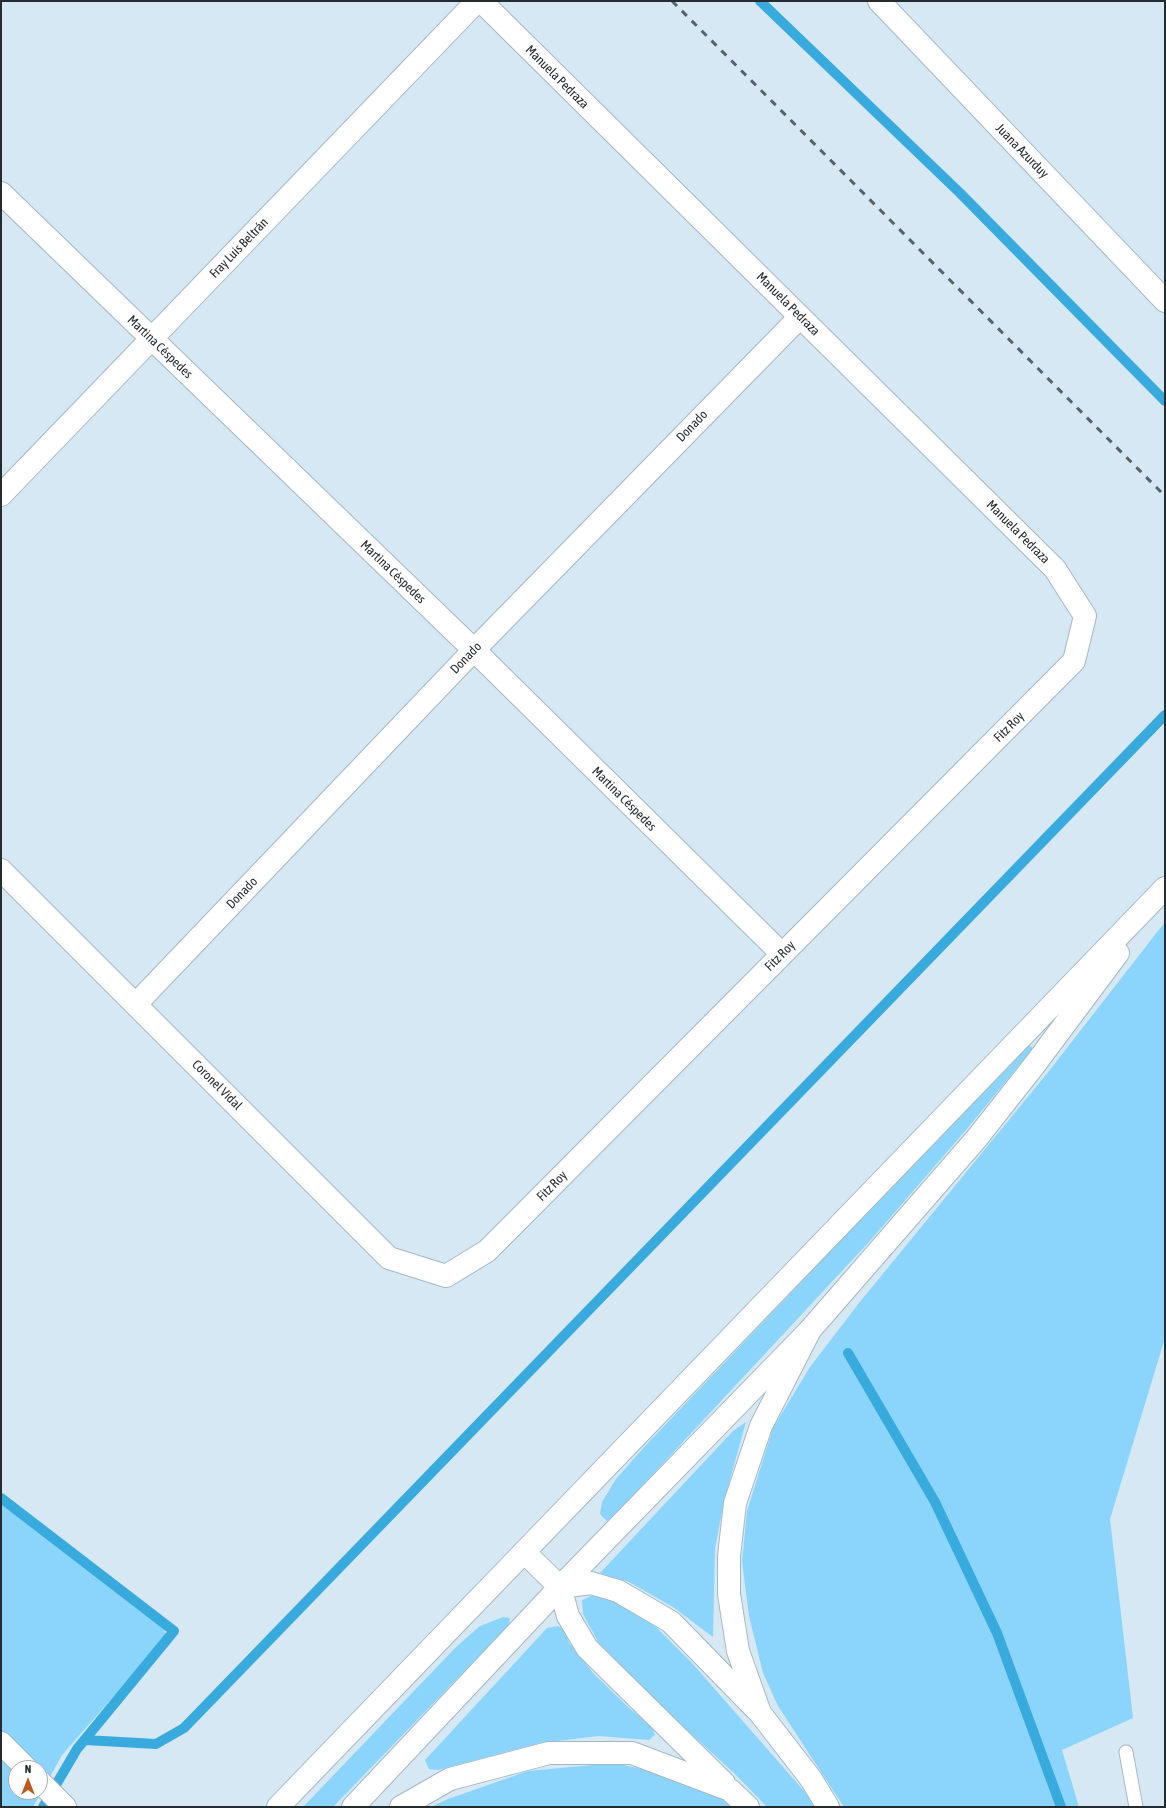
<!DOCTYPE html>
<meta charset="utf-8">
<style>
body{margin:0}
#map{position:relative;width:1166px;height:1808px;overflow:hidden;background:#d5e8f3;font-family:"Asap Condensed",sans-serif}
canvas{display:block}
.frame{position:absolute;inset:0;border:2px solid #252c30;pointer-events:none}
.north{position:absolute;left:8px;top:1760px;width:40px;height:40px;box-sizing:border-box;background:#fff;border:1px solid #a8abac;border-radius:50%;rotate:0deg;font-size:11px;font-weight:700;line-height:16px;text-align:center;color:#252c30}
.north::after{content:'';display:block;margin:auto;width:14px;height:18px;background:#bd5a21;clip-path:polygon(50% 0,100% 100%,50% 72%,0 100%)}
</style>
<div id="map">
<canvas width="1166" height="1808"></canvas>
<div class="frame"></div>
<div class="north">N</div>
</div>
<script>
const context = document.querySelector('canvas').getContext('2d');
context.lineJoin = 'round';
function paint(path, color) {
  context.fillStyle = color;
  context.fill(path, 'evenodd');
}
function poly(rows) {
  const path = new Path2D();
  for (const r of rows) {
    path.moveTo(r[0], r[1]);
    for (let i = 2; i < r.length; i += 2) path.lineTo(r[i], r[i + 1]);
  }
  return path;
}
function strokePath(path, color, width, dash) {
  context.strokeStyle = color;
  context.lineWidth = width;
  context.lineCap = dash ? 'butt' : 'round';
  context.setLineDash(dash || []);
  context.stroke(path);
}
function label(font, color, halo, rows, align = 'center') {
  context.font = font + ' "Asap Condensed",sans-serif';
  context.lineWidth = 3;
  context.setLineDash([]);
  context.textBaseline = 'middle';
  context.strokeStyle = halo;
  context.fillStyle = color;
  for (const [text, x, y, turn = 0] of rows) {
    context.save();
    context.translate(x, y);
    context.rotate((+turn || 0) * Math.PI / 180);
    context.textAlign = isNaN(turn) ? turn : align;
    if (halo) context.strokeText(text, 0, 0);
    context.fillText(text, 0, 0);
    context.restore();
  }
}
const green = poly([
 [1165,922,1165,1338,1110,1519,1133,1718,1062,1750,1079,1807,844,1807,778,1706,763,1673,749,1616,742,1562,747,1511,773,1428,810,1367,859,1303,1049,1071],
 [1028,1044,1033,1048,966,1130,869,1242,615,1515,607,1521,600,1514,602,1502,616,1479,646,1445],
 [746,1422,724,1501,715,1549,713,1637,673,1607,629,1582,600,1573,733,1431],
 [1,1503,164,1629,166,1637,62,1755,33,1807,1,1807],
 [16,1768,40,1768,40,1792,16,1792],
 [593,1595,605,1597,625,1607,653,1624,692,1663,818,1807,767,1807,734,1773,630,1678,601,1647,583,1614,582,1600],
 [503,1617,510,1618,509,1625,333,1807,303,1807,456,1647,480,1626],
 [558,1626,565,1631,569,1643,594,1674,628,1707,652,1727,655,1735,649,1740,599,1736,540,1743,438,1770,429,1769,425,1760,547,1628],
 [615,1763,672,1776,718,1796,731,1807,431,1807,448,1799,528,1771]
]);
const stream = poly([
 [760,1,960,193,1165,401],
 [848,1353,935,1502,997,1633,1061,1807],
 [1,1498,174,1631,77,1749,43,1807],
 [85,1740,156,1744,184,1728,1165,715]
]);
const lane = poly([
 [1126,1752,1136,1807]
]);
const street = poly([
 [879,1,1165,301],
 [1,193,474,650,782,954],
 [1,495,477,1],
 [1,870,389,1258,446,1276,487,1251,1074,661,1085,616,1055,569,481,1],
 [136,1004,474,650,800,317]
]);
const secondary = poly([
 [278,1807,1165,888],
 [353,1807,560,1587,810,1330,977,1138,1036,1063,1118,953]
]);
const highway = poly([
 [810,1330,761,1426,735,1503,729,1556,729,1594,738,1651,760,1713,811,1779,828,1807],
 [525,1553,560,1587,568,1616,587,1648,724,1783],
 [560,1587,591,1583,618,1591,671,1622,756,1709],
 [1,1743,26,1768],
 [40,1782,65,1807],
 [401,1807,450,1779,549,1753,632,1753,730,1790,748,1807]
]);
const rail = poly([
 [672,1,1165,496]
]);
const streetNames = [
 ["Manuela Pedraza",557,77,45],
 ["Juana Azurduy",1022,151,46],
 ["Fray Luis Beltrán",239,248,-46],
 ["Manuela Pedraza",788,304,45],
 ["Martina Céspedes",160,347,44],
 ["Donado",692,426,-46],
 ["Manuela Pedraza",1018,532,45],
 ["Martina Céspedes",393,572,44],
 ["Donado",466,658,-46],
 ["Fitz Roy",1009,727,-45],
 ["Martina Céspedes",624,799,45],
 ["Donado",242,893,-46],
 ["Fitz Roy",780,956,-45],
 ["Coronel Vidal",217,1085,45],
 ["Fitz Roy",552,1186,-45]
];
paint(green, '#8bd5fd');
strokePath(stream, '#39aade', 10);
strokePath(lane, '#a5b8c2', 15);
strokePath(street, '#a5b8c2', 24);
strokePath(secondary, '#a5b8c2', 24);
strokePath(highway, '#a5b8c2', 24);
strokePath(lane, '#fff', 13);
strokePath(street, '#fff', 22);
strokePath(secondary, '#fff', 22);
strokePath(highway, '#fff', 22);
strokePath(rail, '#576268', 3, [7, 7]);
label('13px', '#252c30', '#fff', streetNames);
</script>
